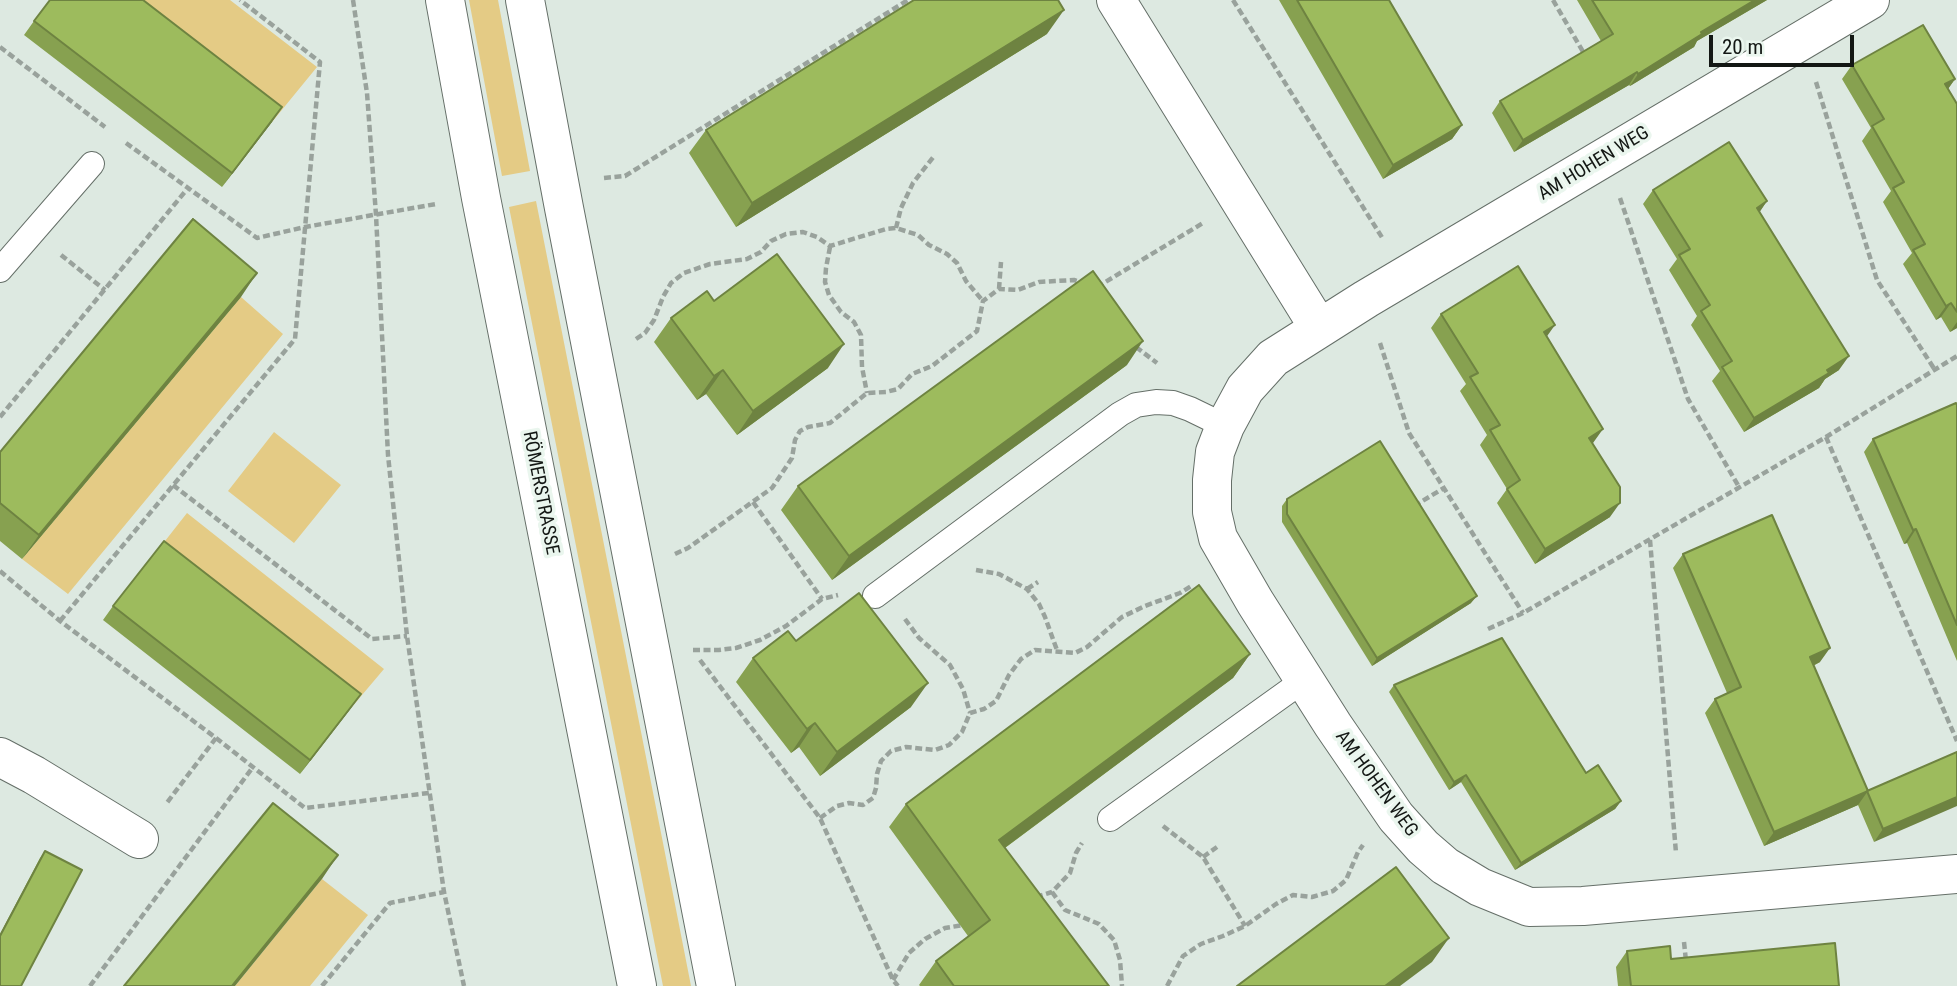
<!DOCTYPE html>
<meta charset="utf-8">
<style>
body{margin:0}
#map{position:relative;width:1957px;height:986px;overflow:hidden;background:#dde9e1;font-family:"Roboto Condensed",sans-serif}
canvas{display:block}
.scale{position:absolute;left:1709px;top:35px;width:145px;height:32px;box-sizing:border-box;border:4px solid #131714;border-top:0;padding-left:9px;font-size:21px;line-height:24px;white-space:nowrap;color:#131714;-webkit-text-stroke:5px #eaf6ee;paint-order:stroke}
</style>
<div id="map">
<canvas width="1957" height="986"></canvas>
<div class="scale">20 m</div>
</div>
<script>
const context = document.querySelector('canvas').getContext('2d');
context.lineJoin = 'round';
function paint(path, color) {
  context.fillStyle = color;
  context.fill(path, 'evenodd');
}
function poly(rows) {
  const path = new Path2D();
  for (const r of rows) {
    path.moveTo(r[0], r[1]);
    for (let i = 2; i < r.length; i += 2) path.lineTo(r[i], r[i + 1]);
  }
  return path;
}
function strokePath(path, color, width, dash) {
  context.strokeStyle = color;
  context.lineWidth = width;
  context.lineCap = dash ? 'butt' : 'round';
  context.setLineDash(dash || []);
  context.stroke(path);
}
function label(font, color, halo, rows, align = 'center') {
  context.font = font + ' "Roboto Condensed",sans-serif';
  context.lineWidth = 7;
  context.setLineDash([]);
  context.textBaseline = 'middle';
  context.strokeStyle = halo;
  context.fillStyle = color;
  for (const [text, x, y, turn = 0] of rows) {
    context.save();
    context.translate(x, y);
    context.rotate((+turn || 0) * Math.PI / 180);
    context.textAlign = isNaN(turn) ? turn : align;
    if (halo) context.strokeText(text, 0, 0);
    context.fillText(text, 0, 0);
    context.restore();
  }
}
const green = poly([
 [115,0,230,0,317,67,272,122],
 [469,0,498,0,530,171,502,176],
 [536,201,664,848,691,986,663,986,509,207],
 [241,297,283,334,68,594,22,559],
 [274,432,341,485,294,543,228,491],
 [187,513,384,669,351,708,154,555],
 [322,879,368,915,310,986,235,986]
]);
const path = poly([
 [353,0,367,93,376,215,388,455,407,636,444,892,464,986],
 [1233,0,1383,239],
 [1553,0,1586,57],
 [0,47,105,127],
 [1816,82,1877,280,1935,370],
 [126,143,257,238,305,227,436,204],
 [604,178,625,176,908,0],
 [1620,198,1688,399,1739,487],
 [896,228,901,208,913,183,935,155],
 [830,247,826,268,825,282,829,295,841,312,854,322,861,335,862,367,867,393],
 [61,255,105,290],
 [1097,287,1203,223],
 [999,289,1001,262],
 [636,339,645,333,654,320,663,297,671,283,684,273,710,264,747,259,761,252,771,241,786,234,803,232,817,237,830,246,886,229,896,228,918,235,929,245,947,254,957,263,966,281,983,301],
 [1380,343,1409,433,1523,613],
 [1136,347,1157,363],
 [0,417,188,188],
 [1826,437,1957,741],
 [173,485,372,639,407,636],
 [753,502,822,599],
 [1414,506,1444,488],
 [1650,540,1676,853],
 [675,554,688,548,772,488,792,458,795,440,800,431,808,427,830,423,867,393,886,392,898,389,912,374,932,366,977,331,983,301,999,289,1018,290,1039,282,1055,281,1074,280,1083,283],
 [976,570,999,574,1027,589,1039,604,1045,617,1058,653],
 [0,571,60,621,216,738,166,804],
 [1027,589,1038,582],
 [905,619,919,638,950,665,963,689,970,713],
 [60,621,295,339,320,62,240,0],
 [1488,629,1523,613,1826,437,1957,356],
 [693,650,719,650,736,648,760,640,786,626,822,599,838,595],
 [700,660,820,818,893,980,898,986],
 [216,738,305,808,429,793],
 [820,818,837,806,849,803,863,805,873,798,876,788,877,774,881,761,891,751,906,747,935,750,949,745,962,732,970,713,984,709,996,701,1009,675,1021,659,1035,650,1075,653,1087,647,1122,617,1145,606,1180,593,1193,585],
 [1163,826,1203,857,1245,926],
 [1203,857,1217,847],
 [1052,892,1065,910,1099,924,1114,940,1120,960,1122,986],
 [1036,897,1052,892,1070,873,1076,853,1082,843],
 [1684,942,1686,961],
 [893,980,909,953,925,939,945,928,963,925],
 [90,986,253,767],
 [322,986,390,903,444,892],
 [1167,986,1183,956,1201,944,1223,936,1245,926,1276,904,1293,895,1312,897,1333,891,1346,880,1358,852,1363,845]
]);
const lane = poly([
 [0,270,92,164],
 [875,596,1120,414,1136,405,1156,402,1173,403,1190,409,1225,426],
 [1110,819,1304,680]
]);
const street = poly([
 [1116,0,1319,328],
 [1870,0,1366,299,1273,358,1245,389,1225,426,1215,452,1212,480,1212,512,1218,538,1255,602,1333,725,1396,817,1423,847,1445,866,1480,887,1529,907,1583,906,1957,874],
 [0,757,34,775,139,839]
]);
const secondary = poly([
 [445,0,481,198,637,986],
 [525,0,564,208,716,986]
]);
const wall = poly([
 [1279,0,1389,0,1462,125,1452,139,1383,179],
 [1577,0,1767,0,1697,41,1694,47,1630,86,1629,85,1514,152,1492,113,1500,101,1601,41],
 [34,21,272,122,222,187,24,35],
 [1047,34,736,227,689,153,706,130],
 [1852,65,1955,79,1948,89,1957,104,1957,328,1950,332,1941,317,1936,320,1903,264,1912,253,1883,202,1891,191,1862,141,1871,128,1842,79],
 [1653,190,1767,201,1759,212,1839,370,1825,379,1819,388,1744,432,1712,381,1720,371,1691,325,1697,316,1669,270,1677,259,1643,204],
 [241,297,22,559,0,541,0,452],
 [714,301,828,368,737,435,706,394,697,400,654,342,671,318],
 [1441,314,1546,336,1592,444,1610,517,1535,564,1497,503,1507,489,1480,445,1487,435,1460,391,1466,384,1431,328],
 [1127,365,832,580,781,510,798,486],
 [1957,405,1957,661,1907,543,1904,544,1864,452,1873,439],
 [1287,499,1471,603,1372,666,1282,522,1282,506],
 [1683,554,1820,662,1813,666,1868,791,1957,752,1874,842,1858,805,1764,846,1705,713,1715,699,1727,693,1673,568],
 [113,606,351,708,300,774,103,620],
 [1250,654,1233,678,1005,848,1109,986,920,986,919,985,936,961,968,936,889,827,906,804],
 [753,658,911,707,820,776,799,747,791,753,736,682],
 [1394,685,1586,773,1621,801,1615,809,1515,870,1461,782,1449,790,1389,692],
 [45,851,0,986,0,934,40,858],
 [1627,951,1671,959,1839,986,1618,986,1616,967]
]);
const shadedWall = poly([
 [1755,0,1767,0,1697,41,1694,47,1630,86,1638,74,1701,32],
 [1064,10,1047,34,736,227,752,203],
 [1637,72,1629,85,1514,152,1523,140],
 [1955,79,1945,93,1945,84],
 [282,107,272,122,222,187,232,173],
 [1462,125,1452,139,1383,179,1393,165],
 [1767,201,1757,216,1757,208],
 [257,273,241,297,22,559,39,535],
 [1951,303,1941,317,1936,320,1946,306],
 [1957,322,1957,328,1950,332],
 [1555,325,1545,339,1544,332],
 [1143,341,1127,365,832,580,849,556],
 [844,344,828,368,737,435,753,411],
 [1849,356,1839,370,1825,379,1819,388,1744,432,1754,418],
 [723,370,706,394,697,400,714,376],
 [1603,429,1593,443,1579,452,1589,438],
 [1620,503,1610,517,1535,564,1545,549],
 [1916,529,1907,543,1904,544,1913,530],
 [1477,596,1471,603,1372,666,1377,658],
 [1830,648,1820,662,1800,672,1810,657],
 [1250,654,1233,678,983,864,999,840],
 [928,683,911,707,820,776,837,752],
 [361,694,351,708,300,774,310,760],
 [815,723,799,747,791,753,807,729],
 [1466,775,1461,782,1449,790,1454,782],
 [1868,791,1858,805,1764,846,1774,832],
 [1957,797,1957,806,1874,842,1883,829],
 [1621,801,1615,809,1515,870,1521,863],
 [338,855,322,879,235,986,232,986],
 [1449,938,1432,962,1400,986,1385,986]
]);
const building = poly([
 [50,0,143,0,282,107,232,173,34,21,50,0],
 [914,0,1058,0,1064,10,752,203,706,130,914,0],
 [1297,0,1389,0,1462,125,1393,165,1297,0],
 [1592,0,1755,0,1701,32,1702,34,1638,74,1637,72,1523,140,1500,101,1613,34,1592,0],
 [1923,25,1955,79,1945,84,1957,104,1957,312,1951,303,1946,306,1913,250,1925,244,1893,188,1904,182,1872,126,1884,119,1852,65,1923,25],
 [1729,142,1767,201,1757,208,1849,356,1827,370,1829,373,1754,418,1722,367,1732,361,1701,311,1710,305,1679,255,1690,249,1653,190,1729,142],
 [193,219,257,273,39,535,0,503,0,452,193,219],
 [777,254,844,344,753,411,723,370,714,376,671,318,707,291,714,301,777,254],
 [1518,266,1555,325,1544,332,1603,429,1589,438,1620,487,1620,503,1545,549,1507,489,1520,480,1490,430,1500,425,1470,377,1478,373,1441,314,1518,266],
 [1093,271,1143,341,849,556,798,486,1093,271],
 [1956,403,1957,405,1957,625,1916,529,1913,530,1873,439,1956,403],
 [1380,441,1477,596,1377,658,1287,514,1287,499,1380,441],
 [1772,515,1830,648,1810,657,1868,791,1774,832,1715,699,1741,687,1683,554,1772,515],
 [164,541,361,694,310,760,113,606,164,541],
 [1199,585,1250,654,999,840,1109,986,954,986,936,961,990,920,906,804,1199,585],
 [859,593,928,683,837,752,815,723,807,729,753,658,788,631,796,641,859,593],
 [1502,638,1586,773,1598,765,1621,801,1521,863,1466,775,1454,782,1394,685,1502,638],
 [1957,752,1957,797,1883,829,1867,791,1957,752],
 [273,803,338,855,232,986,124,986,273,803],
 [45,851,82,870,21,986,0,986,0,936,45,851],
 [1396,867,1449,938,1385,986,1237,986,1396,867],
 [1835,943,1839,986,1631,986,1627,951,1670,946,1671,959,1835,943]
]);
const streetNames = [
 ["AM HOHEN WEG",1594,164,-31],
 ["RÖMERSTRASSE",540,493,79],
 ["AM HOHEN WEG",1376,784,54]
];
paint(green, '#e4cb85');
strokePath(lane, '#656f68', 26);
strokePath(street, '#656f68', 40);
strokePath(secondary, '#656f68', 40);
strokePath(path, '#99a29c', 4.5, [7, 3.5]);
strokePath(lane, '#fff', 24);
strokePath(street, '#fff', 38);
strokePath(secondary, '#fff', 38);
paint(wall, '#87a150');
paint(shadedWall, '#6e8341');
paint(building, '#9dbb5d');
strokePath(building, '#6e8341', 2);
label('19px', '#131714', '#eaf6ee', streetNames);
</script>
